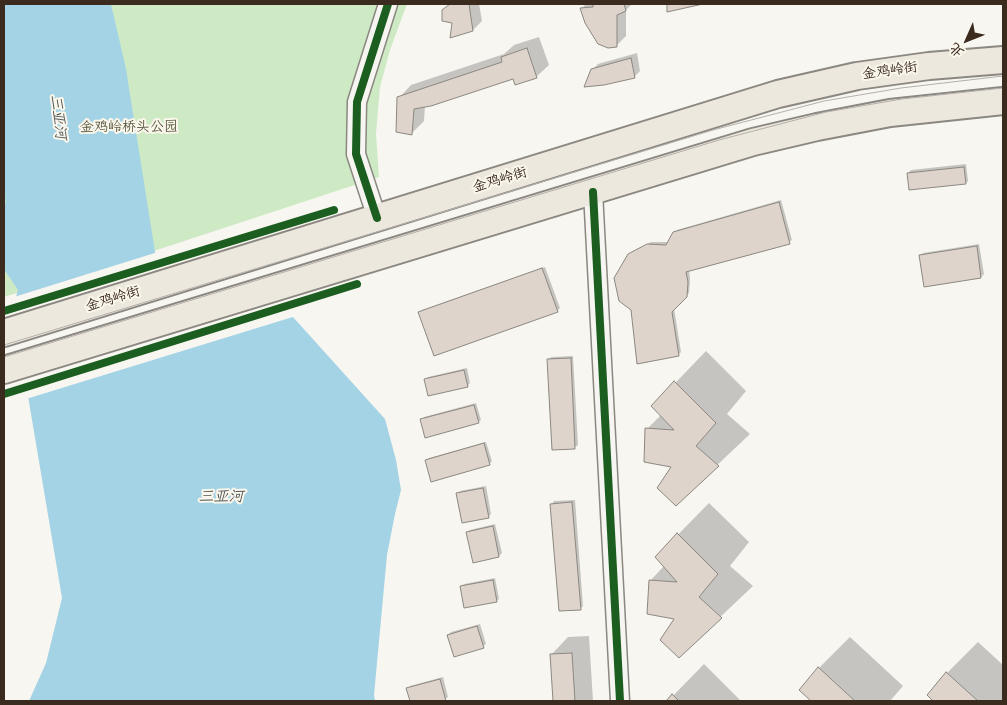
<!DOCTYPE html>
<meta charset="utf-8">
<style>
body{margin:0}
#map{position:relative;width:1007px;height:705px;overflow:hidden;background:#f8f6f0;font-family:"Shantell Sans","LXGW WenKai TC",sans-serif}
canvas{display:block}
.frame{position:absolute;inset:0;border:5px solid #3b2a1e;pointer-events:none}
.north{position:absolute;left:942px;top:15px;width:50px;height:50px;-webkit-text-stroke:4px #fbf7ec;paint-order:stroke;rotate:226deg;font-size:14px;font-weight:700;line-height:20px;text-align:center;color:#3b2a1e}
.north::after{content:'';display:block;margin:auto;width:18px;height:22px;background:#3b2a1e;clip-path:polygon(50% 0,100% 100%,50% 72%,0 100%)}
</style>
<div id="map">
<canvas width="1007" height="705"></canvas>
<div class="frame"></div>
<div class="north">北</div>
</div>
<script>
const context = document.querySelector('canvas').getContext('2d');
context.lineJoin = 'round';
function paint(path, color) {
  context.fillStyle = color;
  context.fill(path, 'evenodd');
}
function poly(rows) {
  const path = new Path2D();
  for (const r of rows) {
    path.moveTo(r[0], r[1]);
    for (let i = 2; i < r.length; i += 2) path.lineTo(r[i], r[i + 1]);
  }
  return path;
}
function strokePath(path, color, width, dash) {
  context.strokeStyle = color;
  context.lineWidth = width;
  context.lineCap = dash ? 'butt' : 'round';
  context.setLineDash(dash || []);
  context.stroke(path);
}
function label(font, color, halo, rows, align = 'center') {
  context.font = font + ' "Shantell Sans","LXGW WenKai TC",sans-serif';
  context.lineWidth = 4;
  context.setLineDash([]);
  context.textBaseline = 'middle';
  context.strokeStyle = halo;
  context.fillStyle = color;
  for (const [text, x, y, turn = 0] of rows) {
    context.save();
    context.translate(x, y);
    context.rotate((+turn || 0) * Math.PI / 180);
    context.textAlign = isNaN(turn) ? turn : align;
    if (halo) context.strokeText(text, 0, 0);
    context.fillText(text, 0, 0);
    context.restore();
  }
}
const green = poly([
 [4,4,407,4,390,50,380,87,376,134,379,177,160,249,4,297]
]);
const water = poly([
 [4,4,111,4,126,69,156,258,256,276,385,419,396,460,401,490,395,514,387,555,374,695,375,701,29,701,46,663,62,598,13,307,18,290,4,269,4,204,6,202,4,193]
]);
const pier = poly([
 [158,252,158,256,257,273,296,316,26,399,10,307,14,297]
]);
const shadow = poly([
 [450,4,479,4,482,21,473,30,454,22,443,11],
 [586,4,632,4,626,10,626,36,616,46,582,8],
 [539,37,549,65,536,77,513,77,425,106,424,121,412,133,399,98,411,85,504,54,514,45],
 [637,53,640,71,634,77,592,70,598,64],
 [966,164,968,181,966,183,908,173,911,170],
 [781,200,792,240,789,242,689,270,690,279,689,293,674,308,681,352,678,355,629,255,651,242,668,242,677,230],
 [979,244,984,274,981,277,925,285,921,255,923,253],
 [545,267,560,308,557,311,419,313,422,310],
 [706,351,746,391,727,414,750,434,676,504,673,467,647,429,661,415,653,406],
 [573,356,578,445,575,447,549,360,551,357],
 [467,368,470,383,467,386,425,380,428,377],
 [476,403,481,420,478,422,422,420,424,417],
 [486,442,492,461,489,464,426,461,429,458],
 [486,486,491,514,488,517,458,493,460,491],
 [575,500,583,606,580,609,552,504,554,501],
 [709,503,749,542,730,566,753,586,679,656,676,619,650,581,664,566,656,557],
 [495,524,502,553,499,556,474,561,468,532,470,530],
 [495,578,499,599,496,601,462,586,464,584],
 [480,624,486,644,483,646,448,635,451,632],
 [589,636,593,701,554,701,551,655,568,637],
 [850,637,903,686,890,701,813,701,800,690,819,668],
 [978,642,1003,665,1003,701,935,701,928,695,947,673],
 [704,664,741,701,668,701],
 [443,677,448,697,445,699,438,701,411,701,408,689,410,686]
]);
const building = poly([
 [450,4,469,4,473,31,450,38,452,23,442,21,442,10,450,4],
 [593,4,624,4,626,11,617,15,617,47,608,48,598,44,585,23,580,8,593,7,593,4],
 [667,4,703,4,667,12,667,4],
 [527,48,537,78,515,85,513,79,431,106,414,109,412,135,396,132,397,97,502,62,501,57,527,48],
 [631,58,635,78,604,85,584,87,591,69,631,58],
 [964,167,966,184,909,190,907,173,964,167],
 [779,202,790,244,686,272,688,282,687,297,672,312,679,356,637,364,631,310,619,301,614,278,628,254,647,244,666,245,673,232,779,202],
 [977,246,981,278,924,287,919,255,977,246],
 [542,268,558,312,434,356,418,312,542,268],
 [571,358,575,449,552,450,547,359,571,358],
 [464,370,468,387,428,396,424,379,464,370],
 [674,381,716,423,696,446,719,466,676,506,657,488,671,467,644,462,645,428,674,430,651,406,674,381],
 [474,405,479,423,425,438,420,419,474,405],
 [484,443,490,465,431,482,425,460,484,443],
 [483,488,489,518,462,523,456,493,483,488],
 [572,502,581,610,559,611,550,504,572,502],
 [493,526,499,557,473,563,466,532,493,526],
 [677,533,718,574,699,597,722,618,679,658,660,640,674,619,647,614,649,580,677,582,655,557,677,533],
 [493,580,497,602,464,608,460,586,493,580],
 [477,626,484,648,454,657,447,635,477,626],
 [572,653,575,701,553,701,550,654,572,653],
 [818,667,855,701,811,701,799,690,818,667],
 [946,672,978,701,933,701,927,695,946,672],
 [440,679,446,701,410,701,406,688,440,679],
 [672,694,679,701,666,701,672,694]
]);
const street = poly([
 [593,192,620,701],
 [377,218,356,154,357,102,388,4]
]);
const primary = poly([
 [4,333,778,94,857,76,929,66,1003,60],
 [4,370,753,142,817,127,890,113,1003,101]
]);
const tram = poly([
 [4,345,713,130,824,101,901,88,1003,76],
 [4,357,719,140,826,112,902,99,1003,88]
]);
const cycleway = poly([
 [593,192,620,701],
 [377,218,356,154,357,102,388,4],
 [4,311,334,210],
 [4,394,357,284]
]);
const streetNames = [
 ["金鸡岭街",890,71,-8],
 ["金鸡岭街",500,180,-17],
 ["金鸡岭街",113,299,-17]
];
const parkNames = [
 ["金鸡岭桥头公园",129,127]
];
const waterNames = [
 ["三亚河",58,117,83],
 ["三亚河",221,497]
];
paint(green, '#ceeac5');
paint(water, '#a5d3e6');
paint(pier, '#f8f6f0');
paint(shadow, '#0003');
paint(building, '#ded4cb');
strokePath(building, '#8b8781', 1);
strokePath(street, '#8b8781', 21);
strokePath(primary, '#8b8781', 30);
strokePath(street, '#f6f5f1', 18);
strokePath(primary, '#ede8dd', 26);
strokePath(tram, '#b3b0ac', 1);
strokePath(cycleway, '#1b5e20', 8);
label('14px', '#3b2a1e', '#fbf7ec', streetNames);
label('14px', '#57583f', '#fbf7ec', parkNames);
label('italic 15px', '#505859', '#fbf7ec', waterNames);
</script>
